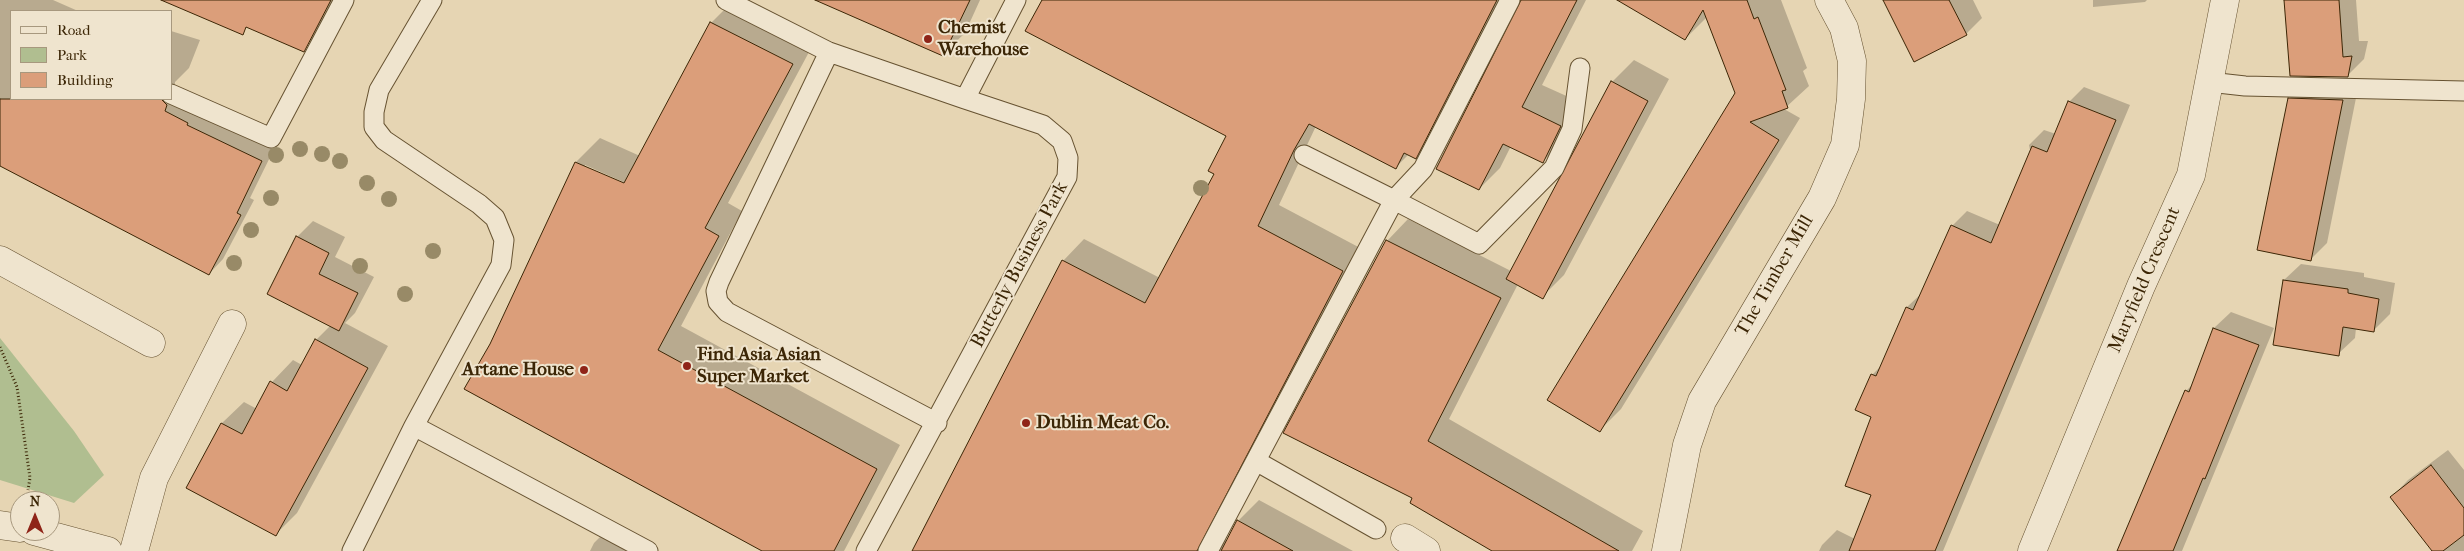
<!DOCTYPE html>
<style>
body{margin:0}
#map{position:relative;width:2464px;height:551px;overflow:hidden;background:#e6d5b3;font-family:"IM FELL French Canon",serif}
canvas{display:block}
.legend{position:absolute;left:10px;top:10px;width:162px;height:90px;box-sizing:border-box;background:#efe4ce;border:1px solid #a7987e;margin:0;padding:6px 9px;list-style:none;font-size:15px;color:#3c2606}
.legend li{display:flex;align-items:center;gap:10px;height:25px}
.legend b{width:25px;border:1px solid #a7987e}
.north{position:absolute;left:10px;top:491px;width:50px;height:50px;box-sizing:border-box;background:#efe4ce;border:1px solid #a7987e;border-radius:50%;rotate:0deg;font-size:14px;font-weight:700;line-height:20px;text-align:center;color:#3c2606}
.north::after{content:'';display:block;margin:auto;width:18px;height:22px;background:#8f2418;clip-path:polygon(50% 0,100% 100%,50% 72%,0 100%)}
</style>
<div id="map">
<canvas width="2464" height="551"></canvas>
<ul class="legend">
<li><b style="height:6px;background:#efe4ce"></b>Road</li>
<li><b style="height:14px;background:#b0be90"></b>Park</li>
<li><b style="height:14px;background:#db9e7a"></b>Building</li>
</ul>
<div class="north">N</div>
</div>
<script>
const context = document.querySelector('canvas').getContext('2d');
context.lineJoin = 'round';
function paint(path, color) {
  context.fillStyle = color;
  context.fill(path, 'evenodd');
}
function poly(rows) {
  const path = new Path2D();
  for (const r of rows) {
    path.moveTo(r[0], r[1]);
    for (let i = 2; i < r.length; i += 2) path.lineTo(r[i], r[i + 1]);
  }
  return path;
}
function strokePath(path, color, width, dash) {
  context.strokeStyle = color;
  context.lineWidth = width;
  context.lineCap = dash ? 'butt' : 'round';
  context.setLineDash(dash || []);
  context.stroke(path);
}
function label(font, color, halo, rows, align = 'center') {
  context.font = font + ' "IM FELL French Canon",serif';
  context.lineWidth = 4;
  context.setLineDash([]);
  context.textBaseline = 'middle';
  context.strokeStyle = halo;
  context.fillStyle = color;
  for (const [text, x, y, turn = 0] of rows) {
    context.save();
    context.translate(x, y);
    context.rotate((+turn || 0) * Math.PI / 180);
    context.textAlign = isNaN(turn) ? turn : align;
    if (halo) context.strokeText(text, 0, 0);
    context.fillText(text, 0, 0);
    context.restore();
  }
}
const green = poly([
 [0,338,74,431,104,475,74,503,0,480]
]);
const shadow = poly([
 [0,0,53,0,78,11,11,11,11,99,171,99,171,31,200,40,189,68,175,82,175,86,201,111,275,147,250,198,254,200,223,259,209,274,0,166],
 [200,0,338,0,323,29,306,45],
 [734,0,816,39,728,203,742,211,681,326,900,445,844,551,764,551,491,345,576,162,600,138,640,156,711,23],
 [585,165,630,185,629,187,585,167],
 [824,0,980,0,965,33,943,54],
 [1043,0,1507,0,1437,136,1415,157,1409,154,1396,167,1316,126,1279,205,1364,250,1218,530,1225,540,1227,540,1238,521,1259,500,1353,551,919,551,1063,261,1084,239,1160,278,1216,174,1228,136],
 [1521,0,1586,0,1542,85,1582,103,1566,139,1544,160,1511,146,1500,168,1479,189],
 [1620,0,1781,0,1807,68,1803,71,1809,86,1784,109,1800,118,1621,409,1600,430,1736,93,1707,17,1685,39],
 [1884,0,1973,0,1982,18,1966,34],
 [2093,0,2147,0,2145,2,2093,7],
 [2286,0,2356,0,2359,41,2368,41,2364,59,2347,76],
 [1634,60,1669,79,1564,275,1542,297,1518,284,1449,419,1643,531,1632,551,1495,551,1414,498,1387,241,1408,219,1511,271,1612,82],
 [2305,82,2359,83,2327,243,2310,260,2289,99],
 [2084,87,2130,105,1943,551,1819,551,1822,545,1837,530,1855,539,1873,495,1872,375,1883,364,1907,307,1923,292,1952,226,1967,211,2000,225,2031,155,2029,145,2044,130,2056,134,2069,102],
 [313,221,345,237,335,257,374,277,355,313,345,323,388,346,297,513,275,535,187,487,222,423,244,402,257,409,272,382,293,360,302,365,316,340,331,325,297,237],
 [2301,264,2364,273,2364,277,2395,283,2390,314,2373,331,2356,328,2355,338,2338,354,2284,280],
 [2231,312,2274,328,2182,551,2119,551,2186,391,2194,383,2214,328],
 [2448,450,2464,470,2464,551,2433,551,2392,497,2408,480],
 [610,527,652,551,590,551,594,543]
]);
const building = poly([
 [161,0,331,0,304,52,246,27,243,35,161,0],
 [815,0,970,0,943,56,815,0],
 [1042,0,1497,0,1416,159,1404,153,1396,169,1309,124,1294,150,1258,226,1343,271,1197,551,912,551,1062,260,1145,303,1214,174,1208,171,1226,136,1025,31,1042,0],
 [1521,0,1577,0,1522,107,1561,126,1543,163,1503,144,1479,190,1436,169,1521,0],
 [1617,0,1747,0,1754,19,1758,17,1786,90,1782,91,1788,108,1750,122,1779,140,1600,432,1547,400,1735,93,1703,10,1685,40,1617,0],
 [1883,0,1949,0,1967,35,1914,62,1883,0],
 [2284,0,2339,0,2343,57,2352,56,2348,77,2290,76,2284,0],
 [710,22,793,64,705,228,719,236,658,350,877,469,834,551,762,551,464,389,490,344,575,162,624,183,710,22],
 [1611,81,1648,101,1543,299,1506,279,1611,81],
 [2288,98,2343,100,2311,261,2257,250,2288,98],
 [0,99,161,99,167,105,165,111,188,123,187,125,262,161,237,213,241,215,209,275,0,166,0,99],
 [2068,101,2116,120,1935,551,1849,551,1871,495,1845,486,1871,417,1855,410,1871,374,1876,376,1906,307,1913,310,1951,225,1991,243,2032,146,2047,152,2068,101],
 [296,236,329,253,319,274,358,293,339,331,267,294,296,236],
 [1386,240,1501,298,1428,441,1619,551,1492,551,1410,503,1412,498,1283,433,1386,240],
 [2283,280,2348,289,2348,293,2379,299,2374,332,2343,327,2339,356,2273,345,2283,280],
 [2213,328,2259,345,2205,479,2203,478,2173,551,2117,551,2185,390,2189,392,2213,328],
 [315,339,368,368,276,536,186,488,221,423,242,434,270,381,287,391,315,339],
 [2431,465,2464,508,2464,535,2443,551,2432,551,2390,497,2431,465],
 [1237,520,1293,551,1221,551,1237,520]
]);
const path = poly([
 [0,347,17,387,30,478,28,490]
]);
const service = poly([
 [726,0,829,52,965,99],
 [829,52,719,282,716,291,718,302,727,312,937,423],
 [2209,82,2245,86,2464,91],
 [171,94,271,138,344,0],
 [1304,155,1394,200,1423,169,1510,0],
 [414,426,648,551],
 [1256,461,1376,529],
 [352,551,414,426,501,265,504,240,495,218,479,204,384,140,374,127,374,112,379,90,432,0],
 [866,551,1067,177,1068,158,1062,141,1043,125,965,99,1016,0],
 [1208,551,1394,200,1479,244,1554,168,1572,129,1580,68]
]);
const minor = poly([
 [0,260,151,343],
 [1405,538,1426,551],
 [134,551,154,478,232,324],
 [1666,551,1687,445,1702,401,1822,198,1845,145,1851,99,1852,61,1844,28,1829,0],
 [2032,551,2141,286,2191,175,2225,0]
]);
const tertiary = poly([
 [0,525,20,528],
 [34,531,108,551]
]);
const trees = [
 [300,149],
 [322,154],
 [276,155],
 [340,161],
 [367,183],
 [1201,188],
 [271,198],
 [389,199],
 [251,230],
 [433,251],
 [234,263],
 [360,266],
 [405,294]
];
const markers = [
 [928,39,5,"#8f2418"],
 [687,366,5,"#8f2418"],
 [584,370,5,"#8f2418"],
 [1026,423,5,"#8f2418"]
];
const poiNames = [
 ["Chemist",938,28],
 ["Warehouse",938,50],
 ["Find Asia Asian",697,355],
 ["Super Market",697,377],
 ["Artane House",574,370,"right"],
 ["Dublin Meat Co.",1036,423]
];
const streetNames = [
 ["Butterly Business Park",1020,265,-62],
 ["The Timber Mill",1775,276,-60],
 ["Maryfield Crescent",2145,280,-67]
];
paint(green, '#b0be90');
paint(shadow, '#0003');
paint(building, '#db9e7a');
strokePath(building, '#3c2606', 1);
strokePath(service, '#665231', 21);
strokePath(minor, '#665231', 29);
strokePath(tertiary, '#665231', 29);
strokePath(path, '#3c2606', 3, [1, 2.5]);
strokePath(service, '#efe4ce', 19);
strokePath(minor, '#efe4ce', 28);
strokePath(tertiary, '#efe4ce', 28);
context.fillStyle = '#988a67';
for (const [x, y] of trees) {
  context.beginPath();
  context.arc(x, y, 8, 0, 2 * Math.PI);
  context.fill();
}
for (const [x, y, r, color] of markers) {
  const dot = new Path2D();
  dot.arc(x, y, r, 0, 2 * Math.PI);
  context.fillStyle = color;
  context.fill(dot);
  strokePath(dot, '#efe4ce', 2);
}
label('bold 19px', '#3c2606', '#efe4ce', poiNames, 'left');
label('19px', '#3c2606', '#efe4ce', streetNames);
</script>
